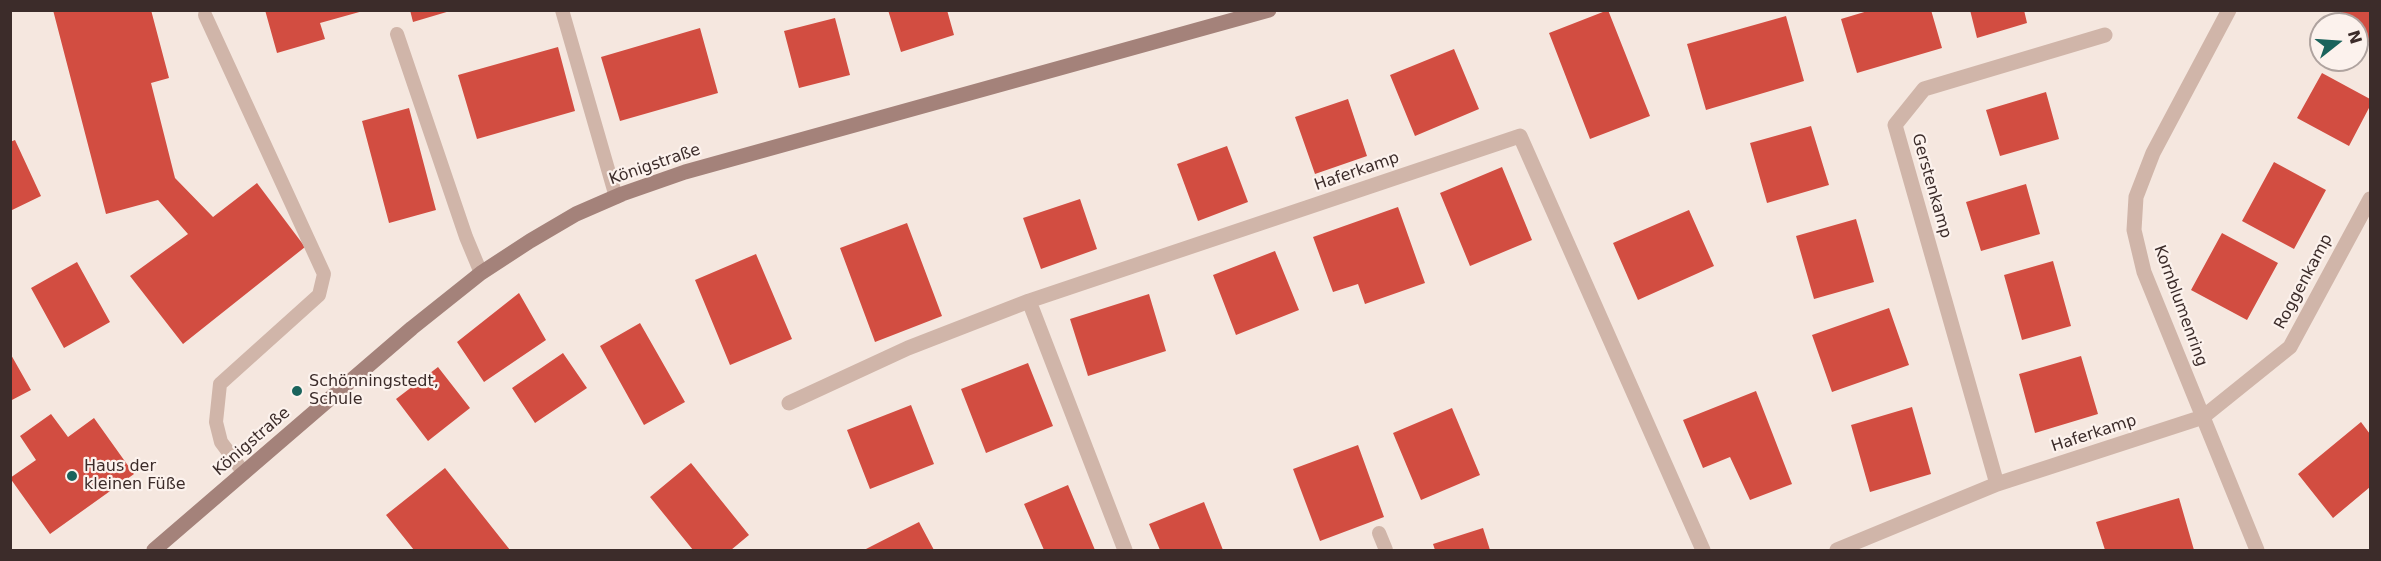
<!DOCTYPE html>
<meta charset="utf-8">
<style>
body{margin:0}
#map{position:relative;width:2381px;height:561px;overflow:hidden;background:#f5e7df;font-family:"DejaVu Sans",sans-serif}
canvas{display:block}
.frame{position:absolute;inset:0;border:12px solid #3c2c2a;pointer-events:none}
.north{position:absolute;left:2309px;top:12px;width:60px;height:60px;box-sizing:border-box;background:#fcf2ed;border:2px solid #afa39f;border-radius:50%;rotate:73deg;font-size:16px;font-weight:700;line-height:24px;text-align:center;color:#3c2c2a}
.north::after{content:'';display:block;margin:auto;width:21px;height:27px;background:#1a635c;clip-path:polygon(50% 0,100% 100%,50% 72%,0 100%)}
</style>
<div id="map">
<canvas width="2381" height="561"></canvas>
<div class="frame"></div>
<div class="north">N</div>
</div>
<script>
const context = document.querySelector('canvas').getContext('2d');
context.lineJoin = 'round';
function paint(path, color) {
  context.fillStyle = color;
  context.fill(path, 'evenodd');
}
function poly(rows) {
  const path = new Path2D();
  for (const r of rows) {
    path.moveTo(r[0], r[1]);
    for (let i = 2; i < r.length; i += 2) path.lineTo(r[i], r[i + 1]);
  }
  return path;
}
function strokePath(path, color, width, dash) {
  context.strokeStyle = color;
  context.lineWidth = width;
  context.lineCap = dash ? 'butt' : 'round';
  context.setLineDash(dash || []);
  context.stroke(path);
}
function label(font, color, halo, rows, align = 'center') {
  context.font = font + ' "DejaVu Sans",sans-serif';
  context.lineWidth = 4.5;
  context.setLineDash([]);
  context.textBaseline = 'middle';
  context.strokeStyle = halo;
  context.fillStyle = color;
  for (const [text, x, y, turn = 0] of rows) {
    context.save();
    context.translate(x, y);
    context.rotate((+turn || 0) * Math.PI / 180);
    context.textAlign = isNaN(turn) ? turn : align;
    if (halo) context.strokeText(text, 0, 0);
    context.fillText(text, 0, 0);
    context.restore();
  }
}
const building = poly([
 [53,10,151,10,169,78,151,83,175,178,213,217,257,183,305,247,183,344,130,276,188,234,158,200,106,214],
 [265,10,362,10,363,11,320,23,325,39,277,53],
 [410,10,450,10,450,11,413,22],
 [888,10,947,10,954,35,901,52],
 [1608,10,1650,116,1590,139,1549,33],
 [1871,10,1931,10,1942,48,1857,73,1841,19],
 [1970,10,2024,10,2027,23,1977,38],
 [2342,10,2370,10,2370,43,2357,36,2357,24,2335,24],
 [1786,16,1804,81,1706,110,1687,44],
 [835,18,850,75,799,88,784,31],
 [700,28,718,93,620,121,601,57],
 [558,47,575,111,477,139,458,75],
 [1454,49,1479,109,1415,136,1390,75],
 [2322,73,2370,99,2370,106,2349,146,2297,118],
 [2046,92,2059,139,2000,156,1986,110],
 [1348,99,1367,156,1315,174,1295,117],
 [409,108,436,210,389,223,362,121],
 [1811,126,1829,185,1767,203,1750,143],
 [15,140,41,196,10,211,10,142],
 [1227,146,1248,202,1198,221,1177,164],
 [2274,162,2326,190,2294,249,2242,221],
 [1502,167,1532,240,1470,266,1440,193],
 [2026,184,2040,234,1981,251,1966,202],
 [1080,199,1097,249,1041,269,1023,218],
 [1398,207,1425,283,1365,304,1358,284,1333,292,1313,237],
 [1689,210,1714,266,1638,300,1613,243],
 [1856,219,1874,282,1814,299,1796,236],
 [907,223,942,316,875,342,840,248],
 [2222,233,2278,263,2247,320,2191,290],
 [1275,251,1299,310,1236,335,1213,275],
 [756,254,792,339,730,365,695,280],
 [2053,261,2071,326,2022,340,2004,275],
 [77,262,110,322,64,348,31,288],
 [519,293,546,340,484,382,457,342],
 [1149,294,1166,351,1088,376,1070,319],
 [1889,308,1909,365,1832,392,1812,335],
 [640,323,685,402,644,425,600,346],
 [10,353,31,390,10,401],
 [563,353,587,388,535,423,512,388],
 [2081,356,2098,414,2035,433,2019,374],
 [1028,363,1053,426,986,453,961,389],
 [438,367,470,408,428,441,396,399],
 [1756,391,1792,484,1750,500,1730,457,1703,468,1683,420],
 [911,405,934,464,870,489,847,430],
 [1912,407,1931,474,1870,492,1851,425],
 [1452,408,1480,475,1421,500,1393,433],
 [51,414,68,437,94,418,134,474,50,534,10,478,36,460,20,436],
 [2361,422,2370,434,2370,487,2333,518,2298,474],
 [1358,445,1384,517,1320,541,1293,469],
 [691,463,749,535,731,550,693,550,650,497],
 [445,468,510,550,414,550,386,515],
 [1068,485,1095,550,1044,550,1024,504],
 [2179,498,2194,550,2105,550,2096,522],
 [1204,502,1223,550,1160,550,1149,524],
 [919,522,934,550,864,550],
 [1483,528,1490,550,1435,550,1433,544]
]);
const lane = poly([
 [562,10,616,197],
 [205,15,324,274,319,295,220,384,216,422,221,442,244,473],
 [397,34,466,237,481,273],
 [1379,533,1386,550]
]);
const street = poly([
 [2229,10,2153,153,2136,197,2134,230,2144,272,2257,550],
 [789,403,908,348,1029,301],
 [1997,484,1895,125,1924,89,2105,35],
 [1125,550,1029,301,1520,136,1703,550],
 [1837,550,1997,484,2203,417,2290,347,2370,199]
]);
const secondary = poly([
 [154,550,412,328,481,273,530,241,576,214,622,194,685,172,1269,10]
]);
const markers = [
 [297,391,6,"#1a635c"],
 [72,476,6,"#1a635c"]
];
const streetNames = [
 ["Königstraße",655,165,-19],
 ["Haferkamp",1357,172,-19],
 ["Gerstenkamp",1931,186,74],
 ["Roggenkamp",2304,282,-62],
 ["Kornblumenring",2180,306,70],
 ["Haferkamp",2094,434,-18],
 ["Königstraße",252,442,-41]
];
const poiNames = [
 ["Schönningstedt,",309,382],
 ["Schule",309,400],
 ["Haus der",84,467],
 ["kleinen Füße",84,485]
];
paint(building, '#d24d41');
strokePath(lane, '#d0b5a9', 14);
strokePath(street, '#d0b5a9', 15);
strokePath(secondary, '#a4827a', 15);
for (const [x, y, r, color] of markers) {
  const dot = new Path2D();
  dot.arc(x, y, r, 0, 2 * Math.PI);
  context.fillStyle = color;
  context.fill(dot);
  strokePath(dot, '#fcf2ed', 2);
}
label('16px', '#3c2c2a', '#fcf2ed', streetNames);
label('16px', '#3c2c2a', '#fcf2ed', poiNames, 'left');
</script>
